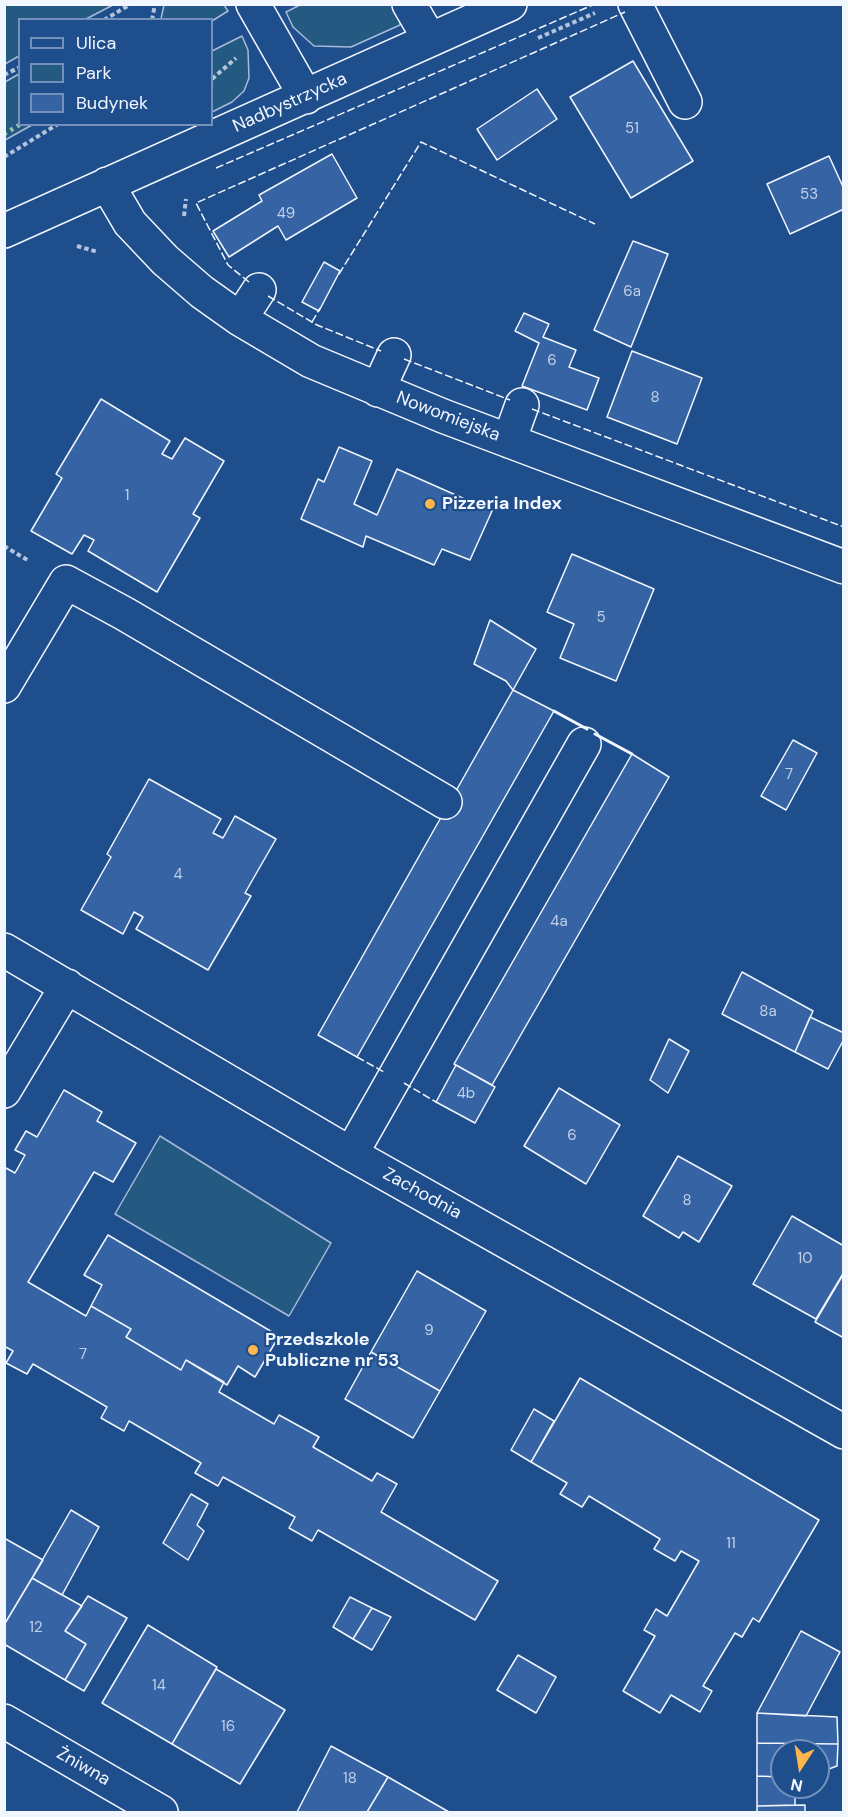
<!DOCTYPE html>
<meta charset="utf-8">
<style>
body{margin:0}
#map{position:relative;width:848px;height:1817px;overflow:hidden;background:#1f4e8c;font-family:"DM Sans",sans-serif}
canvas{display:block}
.frame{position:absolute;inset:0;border:6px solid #f2f6ff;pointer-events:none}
.legend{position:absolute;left:18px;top:18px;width:195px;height:108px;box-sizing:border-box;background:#1f4e8c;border:2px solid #7391ba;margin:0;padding:8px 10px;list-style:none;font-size:18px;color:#f2f6ff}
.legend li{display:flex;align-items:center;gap:12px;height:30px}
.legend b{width:30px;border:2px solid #7391ba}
.north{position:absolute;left:770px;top:1739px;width:60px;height:60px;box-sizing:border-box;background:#1f4e8c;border:2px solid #7391ba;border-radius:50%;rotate:192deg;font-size:16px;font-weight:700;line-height:24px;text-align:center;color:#f2f6ff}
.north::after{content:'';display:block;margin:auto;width:21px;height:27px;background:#ffb74d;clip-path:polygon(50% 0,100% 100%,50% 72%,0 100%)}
</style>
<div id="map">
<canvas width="848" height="1817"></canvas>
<div class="frame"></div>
<ul class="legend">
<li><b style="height:8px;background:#1f4e8c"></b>Ulica</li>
<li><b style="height:16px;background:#245a82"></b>Park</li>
<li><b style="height:16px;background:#3563a3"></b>Budynek</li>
</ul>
<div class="north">N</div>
</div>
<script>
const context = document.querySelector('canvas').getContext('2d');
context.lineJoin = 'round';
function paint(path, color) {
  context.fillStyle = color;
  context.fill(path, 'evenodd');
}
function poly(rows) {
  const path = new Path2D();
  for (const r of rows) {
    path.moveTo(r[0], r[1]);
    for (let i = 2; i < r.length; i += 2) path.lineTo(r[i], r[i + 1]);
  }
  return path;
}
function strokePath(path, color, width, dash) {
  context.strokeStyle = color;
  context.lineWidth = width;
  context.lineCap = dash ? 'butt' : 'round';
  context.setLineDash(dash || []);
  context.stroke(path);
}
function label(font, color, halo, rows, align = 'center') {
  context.font = font + ' "DM Sans",sans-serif';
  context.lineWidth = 4.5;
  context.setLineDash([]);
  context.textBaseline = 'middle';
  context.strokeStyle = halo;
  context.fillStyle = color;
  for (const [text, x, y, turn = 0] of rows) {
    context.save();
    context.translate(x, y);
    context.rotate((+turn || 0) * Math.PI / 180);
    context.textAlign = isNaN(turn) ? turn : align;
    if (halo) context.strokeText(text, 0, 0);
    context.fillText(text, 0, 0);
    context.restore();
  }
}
const green = poly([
 [5,4,113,4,113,5,86,19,20,20,19,56,5,64,5,4],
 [164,5,224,5,228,11,212,21,161,19,164,5],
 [300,5,395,5,401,19,400,25,351,47,314,46,293,27,286,12,300,5],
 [242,36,248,50,249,78,244,91,232,102,212,112,212,51,242,36],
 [19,74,20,124,32,125,5,140,5,82,19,74],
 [160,1136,331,1243,289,1316,115,1214,160,1136]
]);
const building = poly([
 [633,61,693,161,631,198,570,97,633,61],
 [537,89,557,119,497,160,477,129,537,89],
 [332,154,357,198,286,240,278,226,229,257,213,231,262,201,259,195,332,154],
 [829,156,844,189,844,209,790,234,767,184,829,156],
 [633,241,668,254,631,347,594,330,633,241],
 [324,262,340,271,319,311,302,302,324,262],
 [524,313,549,324,543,337,576,350,569,367,599,378,587,410,522,386,539,343,515,331,524,313],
 [632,351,702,378,677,444,607,417,632,351],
 [101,399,170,441,162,454,172,459,185,438,224,461,193,514,200,518,157,592,88,551,94,540,84,535,72,554,31,531,62,478,56,474,101,399],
 [339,447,372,461,354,504,377,515,397,469,492,511,470,560,442,549,434,565,366,536,363,547,301,519,318,479,324,482,339,447],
 [572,554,654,589,616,681,560,658,574,624,547,612,572,554],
 [490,620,536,649,513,690,506,681,474,664,490,620],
 [513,690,554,711,357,1057,318,1035,513,690],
 [793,740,817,753,786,810,761,796,793,740],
 [632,754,669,777,492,1085,454,1064,632,754],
 [149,779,221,819,213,833,223,838,235,816,276,839,245,893,251,896,208,970,136,929,143,917,134,912,123,934,81,910,111,857,107,854,149,779],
 [742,972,813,1011,795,1052,722,1014,742,972],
 [810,1017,844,1033,844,1039,828,1069,795,1052,810,1017],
 [669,1039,689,1051,668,1093,650,1080,669,1039],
 [456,1065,495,1087,475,1123,436,1102,456,1065],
 [559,1088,620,1125,586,1184,524,1146,559,1088],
 [64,1090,102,1112,97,1121,136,1143,113,1182,94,1172,28,1282,86,1316,91,1306,131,1329,126,1337,181,1370,186,1360,224,1382,219,1392,274,1424,279,1415,319,1437,313,1447,372,1481,377,1473,397,1484,381,1512,498,1581,475,1620,318,1530,312,1541,289,1528,295,1517,223,1477,218,1486,195,1473,201,1463,129,1421,124,1431,101,1418,107,1407,33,1364,27,1374,6,1363,13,1351,4,1346,4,1170,6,1168,15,1173,25,1155,15,1150,26,1131,37,1137,64,1090],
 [678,1156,732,1186,699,1242,683,1232,679,1238,643,1216,678,1156],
 [792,1216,844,1246,844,1272,816,1319,753,1284,792,1216],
 [108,1235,279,1336,255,1377,238,1366,227,1385,186,1360,181,1370,126,1337,131,1329,91,1306,102,1285,84,1275,108,1235],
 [417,1271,486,1311,440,1391,371,1352,417,1271],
 [844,1273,844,1338,815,1322,844,1273],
 [371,1352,440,1391,413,1438,345,1399,371,1352],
 [580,1378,819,1520,759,1622,753,1618,742,1637,735,1633,703,1686,712,1691,700,1712,671,1695,660,1713,623,1691,655,1636,644,1630,656,1609,667,1616,699,1561,681,1551,675,1561,654,1549,660,1539,589,1496,582,1507,560,1494,567,1483,531,1462,580,1378],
 [534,1409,554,1421,531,1462,511,1450,534,1409],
 [191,1494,208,1504,197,1525,204,1531,188,1560,163,1543,191,1494],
 [71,1510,99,1527,62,1595,32,1578,71,1510],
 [4,1538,43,1560,4,1625,4,1538],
 [32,1578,82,1606,65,1631,86,1644,65,1680,4,1644,4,1625,32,1578],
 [88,1596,127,1618,84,1691,65,1680,86,1644,65,1631,88,1596],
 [350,1597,372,1608,353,1639,333,1627,350,1597],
 [372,1608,391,1617,372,1650,353,1639,372,1608],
 [148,1625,217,1667,172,1744,102,1703,148,1625],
 [801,1631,840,1652,806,1716,757,1713,801,1631],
 [518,1655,556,1677,536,1713,497,1690,518,1655],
 [216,1669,285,1710,240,1784,172,1744,216,1669],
 [757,1713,837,1717,838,1744,757,1743,757,1713],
 [757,1743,838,1744,837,1766,818,1773,818,1751,782,1751,782,1777,757,1776,757,1743],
 [331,1746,388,1777,367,1812,297,1812,331,1746],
 [757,1776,782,1777,782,1787,795,1787,795,1805,757,1806,757,1776],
 [388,1777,449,1812,367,1812,388,1777],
 [805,1805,805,1812,757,1812,757,1806,805,1805]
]);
const path = poly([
 [104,20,131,4],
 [152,20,155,4],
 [538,38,595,13],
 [4,75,20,67],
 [212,79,236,58],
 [4,157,58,124],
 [184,216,186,199],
 [77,246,98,252],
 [4,546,29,561]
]);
const minor = poly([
 [253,4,306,97],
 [409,4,430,40],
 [635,4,685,102],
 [107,184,130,223,165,260,202,292,240,319,311,361,443,416,844,567],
 [4,231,510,4],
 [240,319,259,290],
 [378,390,394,355],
 [509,441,522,405],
 [4,686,66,582,125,614,445,802],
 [4,950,351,1154,844,1432],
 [4,1091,67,986],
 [351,1154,584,744],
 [4,1721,161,1812]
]);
const hedge = poly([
 [4,134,21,124]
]);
const fence = poly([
 [216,168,595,4],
 [339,274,421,142,595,224],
 [249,282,228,265,196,203,625,12],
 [268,296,317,325,381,351],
 [312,322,320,308],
 [404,359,510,400],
 [532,409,844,527],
 [357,1057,384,1072],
 [404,1083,436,1102]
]);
const wall = poly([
 [554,711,587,729],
 [595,734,632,754]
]);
const markers = [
 [430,504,6,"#ffb74d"],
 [253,1350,6,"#ffb74d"]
];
const numberNames = [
 ["51",632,129],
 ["53",809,195],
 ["49",286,214],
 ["6a",632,292],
 ["6",552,361],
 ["8",655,398],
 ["1",127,496],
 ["5",601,618],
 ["7",789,775],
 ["4",178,875],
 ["4a",559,922],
 ["8a",768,1012],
 ["4b",466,1094],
 ["6",572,1136],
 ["8",687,1201],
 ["10",805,1259],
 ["9",429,1331],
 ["7",83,1355],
 ["11",731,1544],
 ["12",36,1628],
 ["14",159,1686],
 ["16",228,1727],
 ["18",350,1779]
];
const streetNames = [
 ["Nadbystrzycka",290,103,-24],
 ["Nowomiejska",448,417,21],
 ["Zachodnia",422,1194,29],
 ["Żniwna",83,1767,30]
];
const poiNames = [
 ["Pizzeria Index",442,504],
 ["Przedszkole",265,1340],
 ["Publiczne nr 53",265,1361]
];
paint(green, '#245a82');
strokePath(green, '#a8bbd7', 1.5);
paint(building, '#3563a3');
strokePath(building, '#f2f6ff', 1.5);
strokePath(minor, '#f2f6ff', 36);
strokePath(path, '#b3c4dc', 4, [4.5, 3]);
strokePath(minor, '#1f4e8c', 33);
strokePath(hedge, '#97c8a6', 4.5, [3, 4.5]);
strokePath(fence, '#f2f6ff', 1.5, [8, 3]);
strokePath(wall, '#f2f6ff', 3);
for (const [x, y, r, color] of markers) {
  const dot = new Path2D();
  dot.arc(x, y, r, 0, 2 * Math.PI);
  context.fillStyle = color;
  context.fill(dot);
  strokePath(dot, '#1f4e8c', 2);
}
label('15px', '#c3d1e8', null, numberNames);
label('18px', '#f2f6ff', '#1f4e8c', streetNames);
label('bold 18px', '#f2f6ff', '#1f4e8c', poiNames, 'left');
</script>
